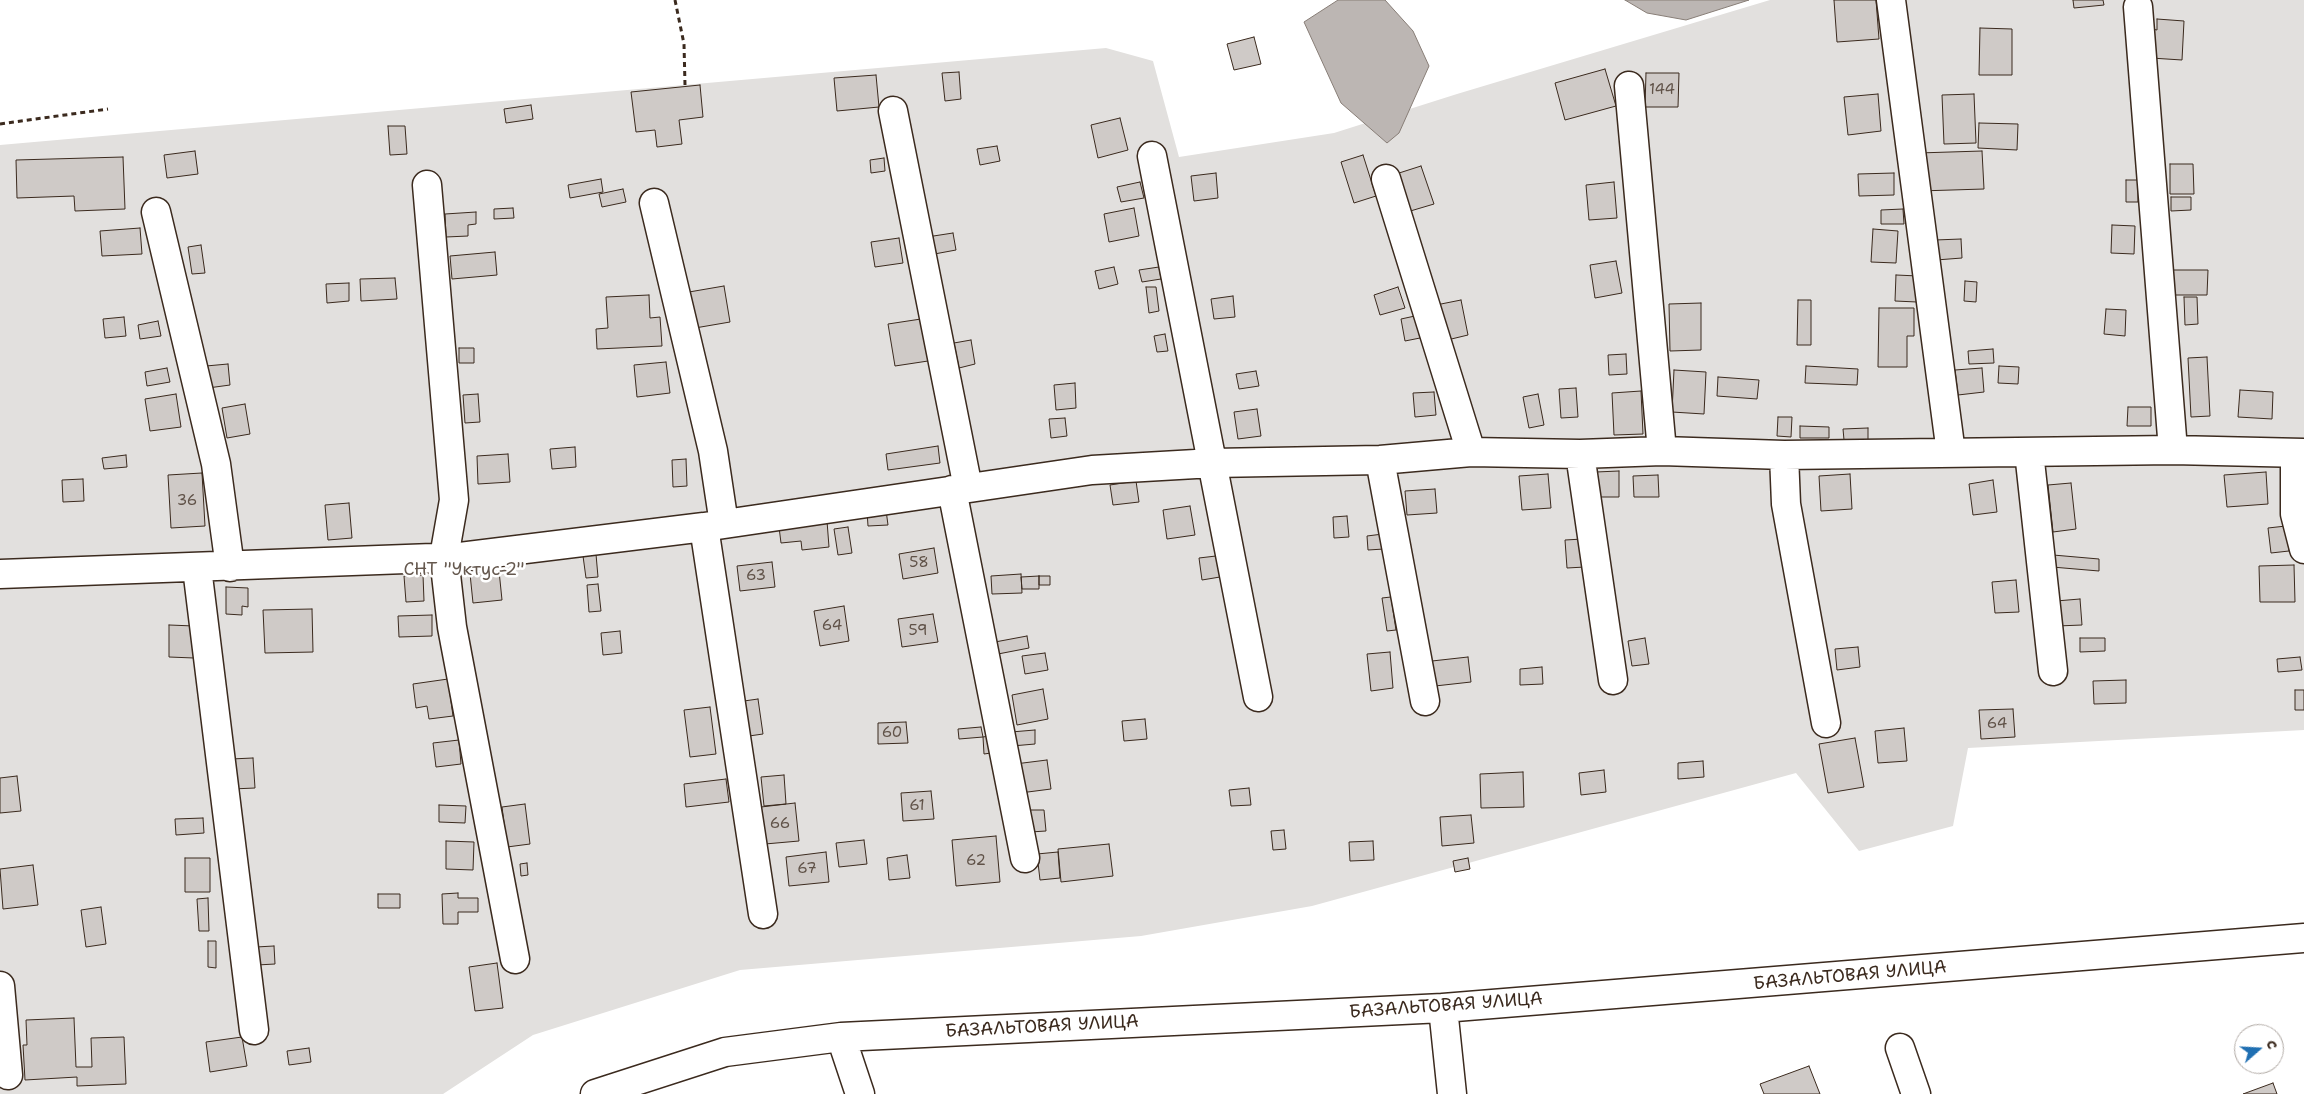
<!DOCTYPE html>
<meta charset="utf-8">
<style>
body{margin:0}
#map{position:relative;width:2304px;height:1094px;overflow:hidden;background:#fff;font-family:"Shantell Sans",sans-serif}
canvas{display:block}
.north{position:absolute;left:2234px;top:1024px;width:50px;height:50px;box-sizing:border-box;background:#fff;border:1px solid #b1aaa5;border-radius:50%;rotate:71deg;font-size:14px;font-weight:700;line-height:20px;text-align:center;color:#3b2a1e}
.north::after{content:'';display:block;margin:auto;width:18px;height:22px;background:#1f6fb2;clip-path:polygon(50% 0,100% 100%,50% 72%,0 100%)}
</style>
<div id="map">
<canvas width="2304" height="1094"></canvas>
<div class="north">С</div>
</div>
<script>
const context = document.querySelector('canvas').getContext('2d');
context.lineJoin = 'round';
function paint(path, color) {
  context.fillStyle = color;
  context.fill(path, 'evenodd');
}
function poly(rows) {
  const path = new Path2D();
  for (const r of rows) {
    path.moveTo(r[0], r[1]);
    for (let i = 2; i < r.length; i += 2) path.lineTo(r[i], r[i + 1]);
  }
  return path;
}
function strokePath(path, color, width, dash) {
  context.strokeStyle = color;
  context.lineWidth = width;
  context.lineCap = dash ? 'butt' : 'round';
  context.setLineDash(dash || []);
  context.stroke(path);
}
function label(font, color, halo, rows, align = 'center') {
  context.font = font + ' "Shantell Sans",sans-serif';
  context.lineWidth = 5;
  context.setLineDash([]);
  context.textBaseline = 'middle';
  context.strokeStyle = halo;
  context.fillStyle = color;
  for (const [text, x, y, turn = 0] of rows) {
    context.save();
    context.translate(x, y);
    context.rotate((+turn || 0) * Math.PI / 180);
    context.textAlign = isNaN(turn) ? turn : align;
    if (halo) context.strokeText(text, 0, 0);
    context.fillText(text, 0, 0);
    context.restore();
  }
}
const green = poly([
 [1770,0,2304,0,2304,730,1968,748,1953,826,1859,851,1796,773,1312,906,1141,936,740,970,533,1035,443,1094,0,1094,0,145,1106,48,1153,61,1179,157,1334,133,1457,94]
]);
const water = poly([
 [1338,0,1385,0,1413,31,1429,66,1399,133,1387,143,1341,103,1304,22,1338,0],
 [1625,0,1749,0,1686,20,1647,13,1625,0]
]);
const building = poly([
 [1834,0,1876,0,1879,39,1837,42,1834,0],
 [2073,0,2103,0,2104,5,2074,8,2073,0],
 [2157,19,2184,21,2182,60,2151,58,2152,29,2157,30,2157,19],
 [1980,28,2012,29,2012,75,1979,75,1980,28],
 [1254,37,1261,64,1234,70,1227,44,1254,37],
 [1605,69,1616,106,1565,120,1555,83,1605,69],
 [959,72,961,99,945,101,942,73,959,72],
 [1646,73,1679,73,1678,107,1645,107,1646,73],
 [876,75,879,107,837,111,834,78,876,75],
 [700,85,703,117,679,120,682,144,657,147,655,130,636,132,631,92,700,85],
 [1878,94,1881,131,1848,135,1844,97,1878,94],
 [1974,94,1976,143,1944,144,1942,95,1974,94],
 [531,105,533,119,506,123,504,109,531,105],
 [1120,118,1128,150,1098,158,1091,125,1120,118],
 [1979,123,2018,124,2017,150,1978,148,1979,123],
 [388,126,405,126,407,154,390,155,388,126],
 [997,146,1000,161,980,165,977,149,997,146],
 [195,151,198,174,167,178,164,155,195,151],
 [1982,151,1984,189,1919,191,1918,153,1982,151],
 [1363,155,1376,196,1354,203,1341,162,1363,155],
 [123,157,125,209,75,211,74,196,17,198,16,160,123,157],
 [884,158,885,171,871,173,870,160,884,158],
 [2170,164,2193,164,2194,194,2170,194,2170,164],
 [1421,166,1434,204,1407,212,1396,174,1421,166],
 [1216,173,1218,198,1194,201,1191,176,1216,173],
 [1894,173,1894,195,1859,196,1858,174,1894,173],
 [601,179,603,192,570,198,568,185,601,179],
 [2126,180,2138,180,2138,202,2126,202,2126,180],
 [1140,182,1144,198,1121,202,1117,187,1140,182],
 [1614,182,1617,218,1589,220,1586,185,1614,182],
 [623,189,626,202,602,207,599,194,623,189],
 [2171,197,2191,197,2191,210,2171,211,2171,197],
 [513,208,514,218,494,219,494,209,513,208],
 [1134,208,1139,236,1109,242,1104,214,1134,208],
 [1903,209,1904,224,1881,224,1881,210,1903,209],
 [476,212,476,224,468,225,468,236,446,237,445,214,476,212],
 [2112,225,2135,226,2134,254,2111,253,2112,225],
 [140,228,142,254,102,256,100,231,140,228],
 [1873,229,1898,231,1896,263,1871,262,1873,229],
 [953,233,956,250,929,255,927,237,953,233],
 [899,238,903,263,875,267,871,242,899,238],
 [1961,239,1962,258,1936,260,1935,240,1961,239],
 [201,245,205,273,192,274,188,247,201,245],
 [495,252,497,275,452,279,450,256,495,252],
 [1616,261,1622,293,1595,298,1590,265,1616,261],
 [1114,267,1118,284,1099,289,1095,271,1114,267],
 [1159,267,1161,279,1142,282,1139,270,1159,267],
 [2173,270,2208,270,2207,295,2172,295,2173,270],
 [1896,275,1918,276,1917,302,1895,301,1896,275],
 [395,278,397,299,361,301,360,279,395,278],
 [1965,281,1977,282,1976,302,1964,301,1965,281],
 [349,283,349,301,327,303,326,284,349,283],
 [724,286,730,322,695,328,689,292,724,286],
 [1146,287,1156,287,1159,311,1149,313,1146,287],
 [1398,287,1405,308,1380,315,1374,295,1398,287],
 [649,295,650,318,660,317,662,346,597,349,596,329,608,328,606,297,649,295],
 [1233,296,1235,317,1214,319,1211,299,1233,296],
 [2184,297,2197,297,2198,324,2185,325,2184,297],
 [1461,300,1468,335,1443,341,1436,305,1461,300],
 [1798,300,1811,300,1811,345,1797,345,1798,300],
 [1701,303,1701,350,1670,351,1669,304,1701,303],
 [1879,308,1914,308,1914,336,1907,336,1907,367,1878,367,1879,308],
 [2106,309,2126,310,2125,336,2104,334,2106,309],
 [1415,316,1420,338,1405,341,1401,319,1415,316],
 [124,317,126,336,105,338,103,319,124,317],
 [921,319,928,361,895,366,888,324,921,319],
 [158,321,161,336,140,339,138,325,158,321],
 [1165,334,1168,351,1157,352,1154,336,1165,334],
 [971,340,975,364,959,368,954,343,971,340],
 [459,348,474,348,474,363,459,363,459,348],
 [1993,349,1994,363,1969,364,1968,351,1993,349],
 [1626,354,1627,374,1609,375,1608,355,1626,354],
 [2207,357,2210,416,2191,417,2188,358,2207,357],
 [666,362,670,393,637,397,634,365,666,362],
 [228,364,230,385,208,388,206,366,228,364],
 [1806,366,1858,369,1857,385,1805,383,1806,366],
 [1999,366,2019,367,2018,384,1998,383,1999,366],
 [167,368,170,382,147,386,145,372,167,368],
 [1982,368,1984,392,1958,395,1955,370,1982,368],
 [1674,370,1706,372,1704,414,1672,412,1674,370],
 [1256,371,1259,386,1239,389,1236,374,1256,371],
 [1718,377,1759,380,1757,399,1717,396,1718,377],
 [1075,383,1076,408,1056,410,1054,385,1075,383],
 [1576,388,1578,417,1561,418,1559,389,1576,388],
 [2240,390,2273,392,2272,419,2238,417,2240,390],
 [1641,391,1643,434,1614,435,1612,393,1641,391],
 [1434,392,1436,415,1415,417,1413,393,1434,392],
 [176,394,181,427,150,431,145,399,176,394],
 [478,394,480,422,465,423,463,395,478,394],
 [1538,394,1544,425,1529,428,1523,397,1538,394],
 [245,404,250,434,227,438,222,408,245,404],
 [2128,407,2151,407,2151,426,2127,426,2128,407],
 [1257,409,1261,436,1238,439,1234,412,1257,409],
 [1778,417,1792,417,1791,437,1777,436,1778,417],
 [1065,418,1067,436,1051,438,1049,419,1065,418],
 [1800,426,1829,427,1829,438,1800,438,1800,426],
 [1868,428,1868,440,1844,440,1843,429,1868,428],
 [938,446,940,463,888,470,886,454,938,446],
 [575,447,576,467,552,469,550,449,575,447],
 [508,454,510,482,478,484,477,456,508,454],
 [126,455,127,467,104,469,102,458,126,455],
 [686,459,687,486,673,487,672,460,686,459],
 [1619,471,1619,497,1597,497,1596,472,1619,471],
 [2266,472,2268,504,2227,507,2224,475,2266,472],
 [202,473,205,526,171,528,168,475,202,473],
 [1548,474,1551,508,1522,510,1519,476,1548,474],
 [1850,474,1852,509,1821,511,1819,476,1850,474],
 [1658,475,1659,497,1634,497,1633,476,1658,475],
 [83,479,84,501,63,502,62,480,83,479],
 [1993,480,1997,512,1973,515,1969,484,1993,480],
 [1136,481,1139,502,1113,505,1110,485,1136,481],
 [2071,483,2076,529,2053,532,2048,485,2071,483],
 [1435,489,1437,513,1407,515,1405,491,1435,489],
 [349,503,352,538,328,540,325,505,349,503],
 [1190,506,1195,535,1167,539,1163,510,1190,506],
 [886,510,888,525,868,526,867,511,886,510],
 [1347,516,1349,537,1334,538,1333,517,1347,516],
 [827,521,829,547,802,550,801,541,781,543,779,527,827,521],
 [2286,526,2289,551,2271,553,2268,528,2286,526],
 [848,527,852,553,838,555,834,529,848,527],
 [1383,534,1384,549,1368,550,1367,536,1383,534],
 [1583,539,1585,567,1567,568,1565,540,1583,539],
 [934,548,938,573,903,579,899,554,934,548],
 [596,554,598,577,586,578,583,556,596,554],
 [2053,555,2099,559,2099,571,2052,567,2053,555],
 [1216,556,1220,577,1202,580,1199,558,1216,556],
 [498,561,502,600,473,603,469,564,498,561],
 [772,562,775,587,740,591,737,566,772,562],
 [2294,565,2295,602,2260,602,2259,566,2294,565],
 [1021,574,1022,593,992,594,991,576,1021,574],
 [423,575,424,601,406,602,404,576,423,575],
 [1039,576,1050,576,1050,585,1039,585,1039,576],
 [1039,576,1039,589,1022,589,1021,577,1039,576],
 [2016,580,2019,612,1995,613,1992,582,2016,580],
 [598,584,601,611,589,612,587,585,598,584],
 [226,587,248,588,248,607,242,606,242,615,226,614,226,587],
 [1391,597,1396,630,1387,631,1382,598,1391,597],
 [2080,599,2082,625,2057,626,2056,601,2080,599],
 [844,606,849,641,820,646,814,611,844,606],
 [312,609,313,652,265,653,263,610,312,609],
 [933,614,938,642,902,647,898,619,933,614],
 [432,615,432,636,399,637,398,616,432,615],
 [169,625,194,626,194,658,169,657,169,625],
 [620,631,622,653,603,655,601,633,620,631],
 [1027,636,1029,648,998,654,995,642,1027,636],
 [1645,638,1649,664,1632,666,1628,641,1645,638],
 [2080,638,2105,638,2105,651,2080,652,2080,638],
 [1858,647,1860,667,1837,670,1835,649,1858,647],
 [1390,652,1393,688,1371,691,1367,654,1390,652],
 [1045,653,1048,670,1025,674,1022,656,1045,653],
 [1468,657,1471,682,1435,686,1432,661,1468,657],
 [2300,657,2302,670,2278,672,2277,659,2300,657],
 [1542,667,1543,684,1520,685,1520,669,1542,667],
 [448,679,453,716,429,719,427,706,416,708,413,684,448,679],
 [2126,680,2126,703,2094,704,2093,681,2126,680],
 [1043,689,1048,719,1017,725,1012,695,1043,689],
 [2295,690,2304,690,2304,710,2295,710,2295,690],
 [758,699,763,734,749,736,744,701,758,699],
 [710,707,716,754,690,757,684,710,710,707],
 [2013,709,2015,737,1981,739,1979,710,2013,709],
 [1145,719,1147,739,1124,741,1122,721,1145,719],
 [906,722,908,743,878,744,878,723,906,722],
 [981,727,983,737,959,739,958,729,981,727],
 [1904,728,1907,761,1878,763,1875,731,1904,728],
 [1035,730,1035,744,1012,746,1011,732,1035,730],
 [989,736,991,753,984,754,983,737,989,736],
 [1855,738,1864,787,1828,793,1819,744,1855,738],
 [459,740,461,764,436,767,433,743,459,740],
 [253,758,255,788,232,789,231,759,253,758],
 [1047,760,1051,789,1020,793,1015,764,1047,760],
 [1703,761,1704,777,1678,779,1678,763,1703,761],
 [1604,770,1606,792,1581,795,1579,773,1604,770],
 [1523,772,1524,807,1481,808,1480,774,1523,772],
 [784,775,786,804,764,806,761,777,784,775],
 [17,776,21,811,0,813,0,778,17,776],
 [726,779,729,802,686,807,684,784,726,779],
 [1249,788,1251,805,1231,806,1229,790,1249,788],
 [931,791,934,819,903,821,901,793,931,791],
 [795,803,799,841,765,844,761,807,795,803],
 [525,804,530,844,507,847,502,807,525,804],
 [439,805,466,806,465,823,439,822,439,805],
 [1029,810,1044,810,1046,831,1030,832,1029,810],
 [1471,815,1474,843,1442,846,1440,817,1471,815],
 [203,818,204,833,176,835,175,819,203,818],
 [1284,830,1286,849,1273,850,1271,831,1284,830],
 [996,836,1000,882,956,886,952,840,996,836],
 [864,840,867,864,839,867,836,843,864,840],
 [446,841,474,842,473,870,446,869,446,841],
 [1373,841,1374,860,1350,861,1349,842,1373,841],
 [1109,844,1113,876,1061,882,1058,849,1109,844],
 [826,852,829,882,789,886,786,857,826,852],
 [1058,852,1060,878,1040,880,1037,854,1058,852],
 [907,855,910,878,889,880,887,858,907,855],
 [185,858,210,858,210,892,185,892,185,858],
 [1468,858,1470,869,1455,872,1453,861,1468,858],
 [527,863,528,875,521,876,520,864,527,863],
 [33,865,38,905,3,909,0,869,33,865],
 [458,893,458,898,478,898,478,912,458,912,458,924,443,924,442,894,458,893],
 [378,894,400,894,400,908,378,908,378,894],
 [208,898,209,931,199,931,197,899,208,898],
 [101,907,106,944,86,947,81,910,101,907],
 [208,941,216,941,216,968,208,967,208,941],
 [274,946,275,964,257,965,256,947,274,946],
 [497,963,503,1008,475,1011,469,967,497,963],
 [74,1018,76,1067,92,1067,91,1038,124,1037,126,1084,77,1086,77,1077,25,1080,23,1045,27,1045,26,1020,74,1018],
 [242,1037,247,1066,210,1072,206,1042,242,1037],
 [309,1048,311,1062,289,1065,287,1051,309,1048],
 [1809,1066,1820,1094,1764,1094,1760,1084,1809,1066],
 [2273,1083,2277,1094,2243,1094,2273,1083]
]);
const path = poly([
 [675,0,684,44,685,85],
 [0,124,108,109]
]);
const minor = poly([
 [1891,0,1951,453],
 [2138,7,2173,450],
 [1629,86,1662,451],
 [893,111,968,488],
 [1152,156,1258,697],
 [1386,179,1471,452],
 [427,185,454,500,444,557,452,627,515,959],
 [654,203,713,451,724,524],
 [156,212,216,464,230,567],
 [2029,452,2053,671],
 [2295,453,2295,514,2304,549],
 [1580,454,1613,680],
 [1784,455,1786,504,1826,723],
 [1380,460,1425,701],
 [952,490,1025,858],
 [704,527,763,914],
 [197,568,254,1030],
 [0,574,460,557,704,527,1092,470,1213,463,1380,460,1471,452,1580,454,1662,451,1784,455,2173,450,2304,453],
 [0,986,8,1075],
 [1443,1008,1452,1094],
 [841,1037,860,1094],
 [1900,1048,1916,1094],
 [595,1094,725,1052,841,1037,1443,1008,2304,938]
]);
const numberNames = [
 ["144",1662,90],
 ["36",187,501],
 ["58",919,563],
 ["63",756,576],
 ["64",832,626],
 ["59",918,631],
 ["64",1997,724],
 ["60",892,733],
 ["61",917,806],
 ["66",780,824],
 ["62",976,861],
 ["67",807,869]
];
const parkNames = [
 ["СНТ \"Уктус-2\"",464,570]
];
const streetNames = [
 ["БАЗАЛЬТОВАЯ УЛИЦА",1850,976,-5],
 ["БАЗАЛЬТОВАЯ УЛИЦА",1446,1006,-4],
 ["БАЗАЛЬТОВАЯ УЛИЦА",1042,1027,-3]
];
paint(green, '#e2e0de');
paint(water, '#bcb6b3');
strokePath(water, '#887e77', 1);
paint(building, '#cfcac7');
strokePath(building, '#3b2a1e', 1);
strokePath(minor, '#3b2a1e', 31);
strokePath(path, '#3b2a1e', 3, [5, 4]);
strokePath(minor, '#fff', 28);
label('15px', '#605248', null, numberNames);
label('18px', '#65584e', '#fff', parkNames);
label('18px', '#3b2a1e', '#fff', streetNames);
</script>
